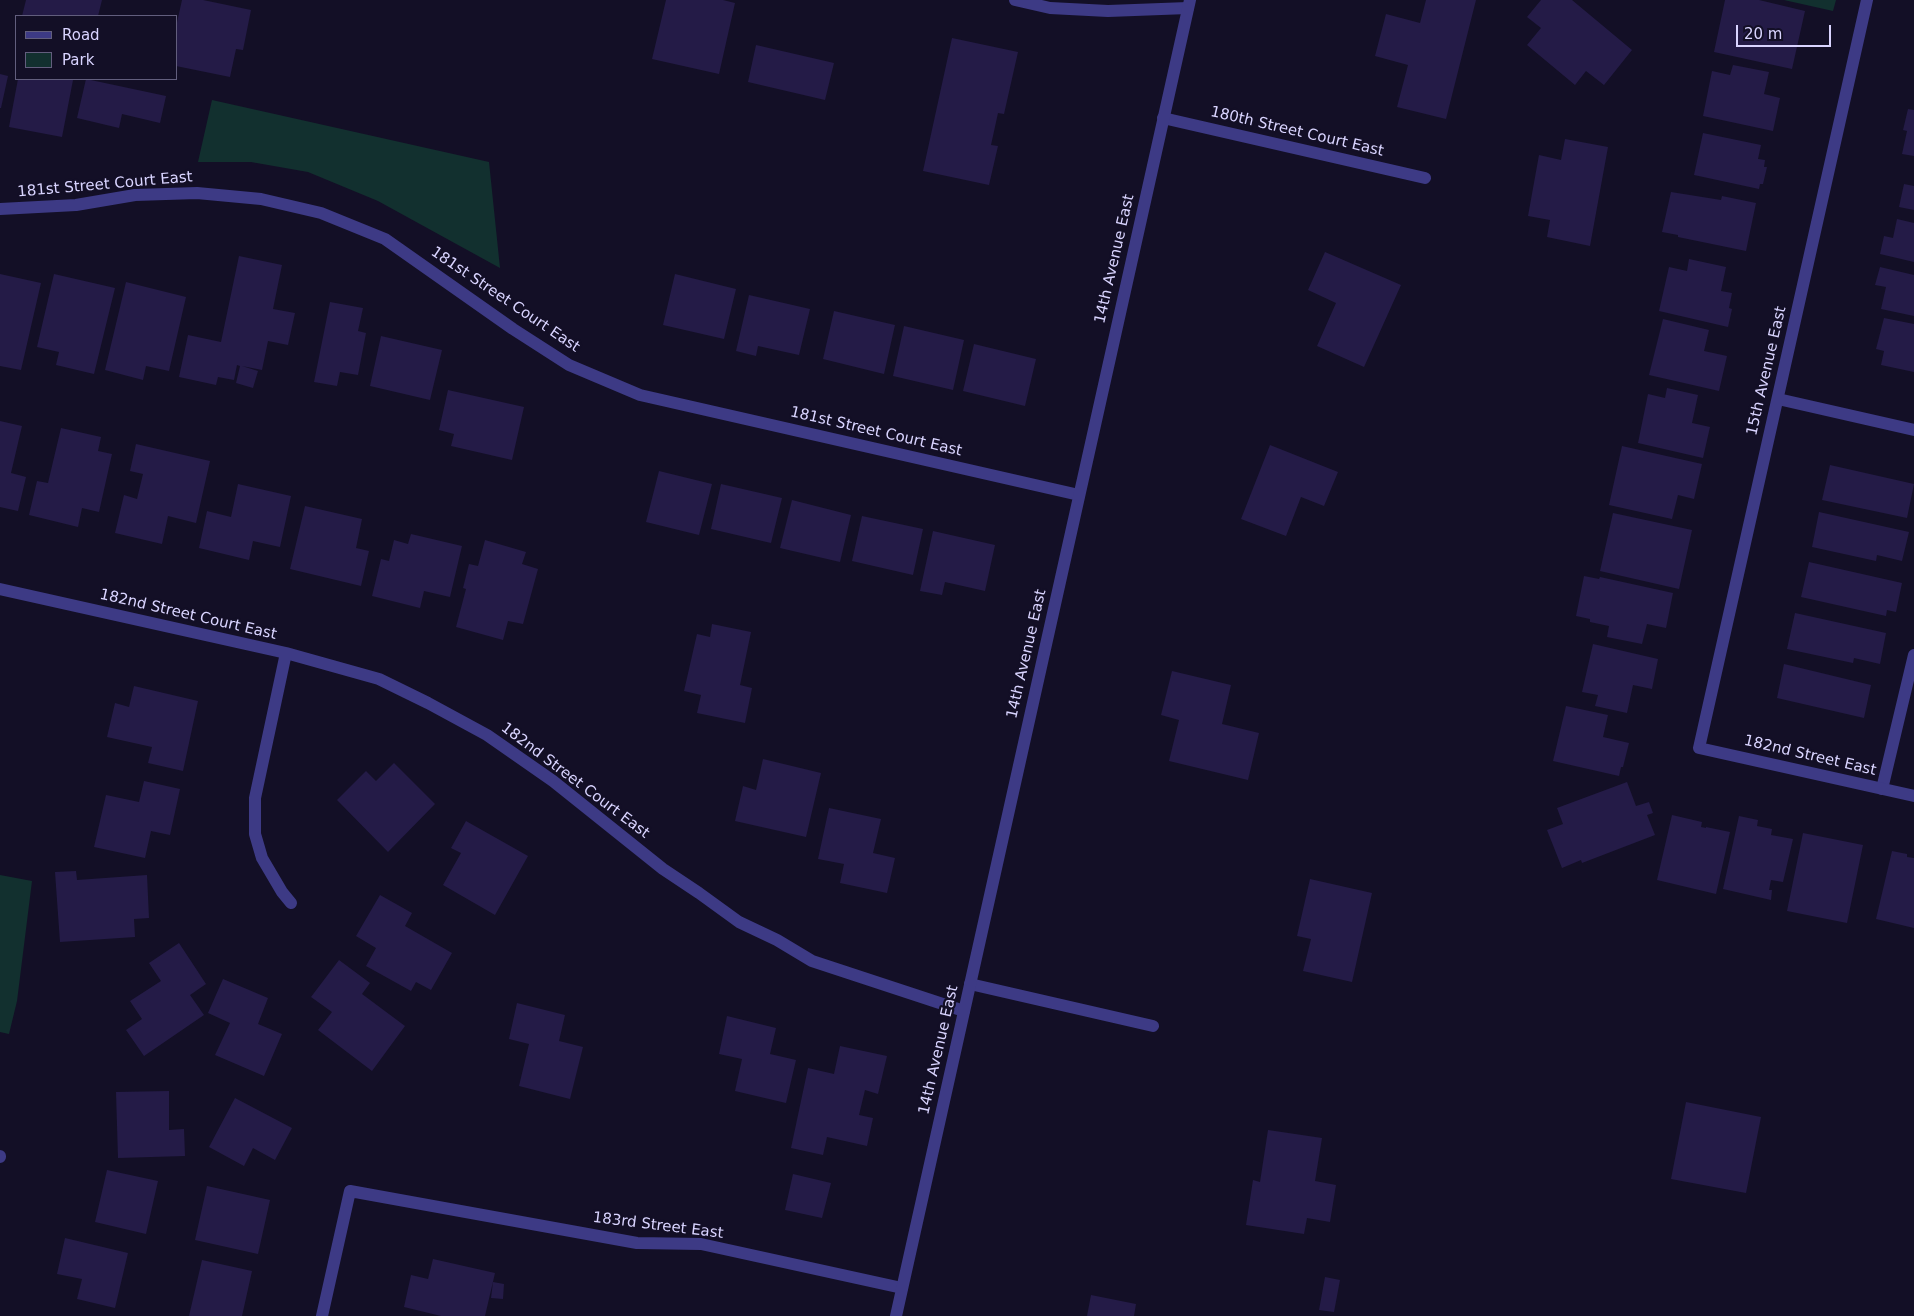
<!DOCTYPE html>
<style>
body{margin:0}
#map{position:relative;width:1914px;height:1316px;overflow:hidden;background:#130f26;font-family:"DejaVu Sans",sans-serif}
canvas{display:block}
.legend{position:absolute;left:15px;top:15px;width:162px;height:65px;box-sizing:border-box;background:#130f26;border:1px solid #625e7d;margin:0;padding:6px 9px;list-style:none;font-size:15px;color:#d9d4ff}
.legend li{display:flex;align-items:center;gap:10px;height:25px}
.legend b{width:25px;border:1px solid #625e7d}
.scale{position:absolute;left:1736px;top:25px;width:95px;height:22px;box-sizing:border-box;border:2px solid #d9d4ff;border-top:0;padding-left:6px;font-size:15px;line-height:18px;white-space:nowrap;color:#d9d4ff;-webkit-text-stroke:4px #130f26;paint-order:stroke}
</style>
<div id="map">
<canvas width="1914" height="1316"></canvas>
<ul class="legend">
<li><b style="height:6px;background:#3d3a85"></b>Road</li>
<li><b style="height:14px;background:#12302f"></b>Park</li>
</ul>
<div class="scale">20 m</div>
</div>
<script>
const context = document.querySelector('canvas').getContext('2d');
context.lineJoin = 'round';
function paint(path, color) {
  context.fillStyle = color;
  context.fill(path, 'evenodd');
}
function poly(rows) {
  const path = new Path2D();
  for (const r of rows) {
    path.moveTo(r[0], r[1]);
    for (let i = 2; i < r.length; i += 2) path.lineTo(r[i], r[i + 1]);
  }
  return path;
}
function strokePath(path, color, width, dash) {
  context.strokeStyle = color;
  context.lineWidth = width;
  context.lineCap = dash ? 'butt' : 'round';
  context.setLineDash(dash || []);
  context.stroke(path);
}
function label(font, color, halo, rows, align = 'center') {
  context.font = font + ' "DejaVu Sans",sans-serif';
  context.lineWidth = 4.5;
  context.setLineDash([]);
  context.textBaseline = 'middle';
  context.strokeStyle = halo;
  context.fillStyle = color;
  for (const [text, x, y, turn = 0] of rows) {
    context.save();
    context.translate(x, y);
    context.rotate((+turn || 0) * Math.PI / 180);
    context.textAlign = isNaN(turn) ? turn : align;
    if (halo) context.strokeText(text, 0, 0);
    context.fillText(text, 0, 0);
    context.restore();
  }
}
const green = poly([
 [1784,0,1836,0,1833,11],
 [212,100,489,162,500,268,378,201,308,172,251,162,198,162],
 [0,875,32,881,17,1001,9,1034,0,1032]
]);
const building = poly([
 [26,0,102,0,98,16,22,16],
 [182,0,203,0,251,10,243,50,236,49,230,77,176,66,176,27],
 [666,0,723,0,735,3,719,74,652,59],
 [1426,0,1476,0,1446,119,1397,107,1408,65,1375,56,1386,14,1420,23],
 [1541,0,1572,0,1632,50,1604,85,1586,71,1575,85,1527,45,1541,28,1527,17],
 [1725,0,1759,0,1805,11,1792,69,1714,52],
 [952,38,1018,52,1004,114,998,113,991,145,998,146,989,185,923,171],
 [756,45,834,63,825,100,748,82],
 [1733,65,1769,72,1764,94,1780,98,1773,131,1703,116,1712,71,1730,75],
 [0,74,8,76,1,108,0,108],
 [18,79,73,80,62,137,9,127],
 [86,79,166,96,160,123,122,114,119,128,77,118],
 [1908,109,1914,110,1914,156,1902,154,1907,131,1903,130],
 [1703,133,1761,145,1758,159,1765,160,1764,167,1767,167,1763,184,1760,184,1759,189,1694,175],
 [1565,139,1608,147,1590,246,1547,237,1550,220,1528,216,1539,155,1561,160],
 [1904,184,1914,186,1914,210,1899,207],
 [1671,192,1721,200,1722,196,1756,203,1746,251,1678,237,1678,235,1662,232],
 [1897,219,1914,223,1914,262,1880,254,1884,236,1893,238],
 [1325,252,1401,285,1364,367,1317,346,1336,303,1308,290],
 [239,256,282,265,273,309,295,313,288,345,268,341,262,370,242,366,258,371,253,388,236,383,240,366,237,365,234,380,218,377,216,385,179,377,188,335,221,342],
 [1689,259,1726,267,1721,291,1732,293,1729,308,1732,309,1728,327,1659,311,1669,267,1687,271],
 [1880,267,1914,275,1914,316,1881,309,1886,287,1875,285],
 [0,274,41,283,21,370,0,366],
 [54,274,115,288,94,374,56,365,59,352,37,347],
 [675,274,736,289,724,339,663,325],
 [126,282,186,297,169,371,146,366,143,380,105,370],
 [749,295,810,309,799,355,758,346,756,356,736,351],
 [330,302,363,308,358,331,366,333,358,375,340,372,337,386,314,382],
 [834,311,895,325,884,374,823,359],
 [1884,318,1914,324,1914,372,1881,365,1884,351,1876,349],
 [1663,319,1709,330,1704,351,1727,356,1719,391,1649,375],
 [904,326,964,340,953,390,893,376],
 [381,336,442,350,430,400,370,386],
 [974,344,1036,359,1025,406,963,391],
 [1667,388,1698,395,1692,423,1710,427,1703,458,1638,443,1648,394,1665,398],
 [448,390,524,407,512,460,451,446,454,434,439,430],
 [0,421,22,426,11,473,26,477,18,511,0,507],
 [61,428,101,437,98,451,112,454,99,512,82,508,78,527,29,515,37,481,48,483],
 [136,444,210,461,196,523,168,516,162,544,115,533,124,495,137,499,143,474,130,471],
 [1270,445,1338,472,1324,506,1301,497,1286,536,1241,519],
 [1622,446,1702,464,1694,499,1678,495,1672,519,1609,505],
 [1830,465,1914,484,1907,518,1822,500],
 [659,471,712,484,699,535,646,522],
 [238,484,291,496,280,547,253,541,249,560,199,548,207,511,231,517],
 [721,484,782,498,771,543,711,529],
 [792,500,851,515,840,562,780,548],
 [305,506,362,519,356,548,369,551,361,586,290,569],
 [1819,512,1909,532,1902,561,1877,555,1876,561,1812,547],
 [1613,513,1692,530,1679,589,1600,571],
 [862,516,923,529,913,575,852,561],
 [933,531,995,545,985,591,945,582,942,595,920,591],
 [411,534,462,546,450,597,424,591,420,608,372,596,381,559,389,561,394,540,408,544],
 [485,540,526,552,522,564,538,569,523,624,508,621,503,640,456,627,466,589,463,588,469,564,478,566],
 [1809,562,1902,583,1896,612,1887,610,1886,616,1801,597],
 [1584,576,1599,579,1600,577,1673,593,1666,628,1647,624,1642,644,1607,637,1609,626,1590,622,1590,619,1576,616],
 [1795,613,1886,633,1880,664,1854,658,1853,663,1787,649],
 [712,624,751,632,740,685,752,688,745,723,697,713,701,695,684,691,697,634,710,637],
 [1593,644,1658,659,1652,689,1633,685,1627,713,1595,706,1598,695,1582,692],
 [1784,664,1871,685,1864,718,1777,698],
 [1172,671,1231,685,1222,724,1259,733,1248,780,1169,761,1179,720,1161,715],
 [134,686,198,701,183,771,148,763,152,747,107,737,115,703,129,707],
 [1566,706,1608,715,1603,737,1629,743,1623,767,1621,767,1619,776,1553,761],
 [763,759,821,773,806,837,735,821,743,786,756,790],
 [394,763,435,804,388,852,337,800,366,771,376,781],
 [144,781,180,789,170,835,151,831,145,858,94,847,106,795,139,802],
 [1627,782,1636,806,1649,802,1653,813,1647,815,1655,835,1582,863,1581,860,1562,868,1547,830,1563,824,1557,808],
 [829,808,881,819,873,853,895,858,887,893,840,883,844,864,818,859],
 [1672,815,1702,822,1701,827,1706,828,1706,827,1730,832,1716,894,1657,880],
 [1739,816,1758,820,1757,826,1772,829,1771,835,1793,839,1783,882,1771,880,1769,890,1772,890,1771,900,1723,889],
 [466,821,528,856,495,915,443,885,461,853,451,848],
 [1803,833,1863,845,1847,923,1787,911],
 [1892,851,1907,854,1907,857,1914,858,1914,928,1876,919],
 [76,871,77,880,147,875,149,918,134,919,135,937,60,942,55,872],
 [1310,879,1372,893,1352,982,1303,971,1311,939,1297,936],
 [380,895,412,913,405,926,452,953,431,990,416,982,411,991,366,966,376,948,356,936],
 [179,943,206,984,190,995,204,1015,144,1056,126,1030,142,1019,130,1001,161,981,149,963],
 [339,960,370,983,362,994,405,1026,372,1071,318,1030,332,1012,311,997],
 [223,979,268,998,258,1024,282,1034,264,1076,215,1055,230,1023,208,1013],
 [517,1003,565,1015,559,1041,583,1047,570,1099,519,1086,529,1044,509,1039],
 [727,1016,776,1028,770,1054,796,1060,786,1103,735,1091,742,1059,719,1054],
 [840,1046,887,1056,878,1094,865,1090,859,1115,873,1118,867,1146,827,1137,823,1155,791,1148,808,1068,834,1074],
 [169,1091,169,1130,184,1129,185,1156,118,1158,116,1092],
 [235,1098,292,1128,275,1160,253,1148,244,1166,209,1147],
 [1686,1102,1761,1117,1746,1193,1671,1179],
 [1268,1130,1322,1138,1315,1181,1336,1185,1330,1222,1307,1218,1304,1234,1246,1225,1253,1180,1260,1182],
 [107,1170,158,1181,146,1234,95,1222],
 [793,1174,831,1183,822,1218,785,1210],
 [207,1186,270,1200,258,1254,195,1240],
 [65,1238,128,1253,115,1308,77,1299,82,1279,57,1274],
 [433,1259,495,1273,485,1316,441,1316,404,1307,411,1275,428,1279],
 [202,1260,252,1271,242,1316,189,1316],
 [1325,1277,1340,1280,1334,1312,1319,1310],
 [493,1282,504,1284,503,1299,491,1298],
 [1091,1295,1136,1304,1134,1316,1087,1316]
]);
const service = poly([
 [1882,789,1914,655]
]);
const minor = poly([
 [1015,0,1050,8,1108,11,1188,8],
 [1867,0,1699,748,1914,796],
 [1163,118,1425,178],
 [0,209,76,205,135,195,197,193,261,199,321,213,385,239,513,329,569,365,640,395,1079,495],
 [1778,399,1914,430],
 [0,589,286,653,379,679,428,703,487,735,553,781,663,869,699,893,739,922,777,940,812,961,964,1011],
 [286,653,255,798,255,834,262,858,282,892,291,903],
 [970,984,1153,1026],
 [0,1157,0,1156],
 [322,1316,350,1191,637,1243,701,1244,902,1288]
]);
const tertiary = poly([
 [896,1316,1190,0]
]);
const streetNames = [
 ["180th Street Court East",1297,132,13],
 ["181st Street Court East",105,185,-5],
 ["14th Avenue East",1115,259,-77],
 ["181st Street Court East",505,300,34],
 ["15th Avenue East",1767,371,-77],
 ["181st Street Court East",876,432,13],
 ["182nd Street Court East",188,615,13],
 ["14th Avenue East",1027,654,-77],
 ["182nd Street East",1810,756,13],
 ["182nd Street Court East",575,781,37],
 ["14th Avenue East",939,1050,-77],
 ["183rd Street East",658,1226,7]
];
paint(green, '#12302f');
paint(building, '#241b47');
strokePath(service, '#3d3a85', 12);
strokePath(minor, '#3d3a85', 12);
strokePath(tertiary, '#3d3a85', 12);
label('15px', '#d9d4ff', '#130f26', streetNames);
</script>
